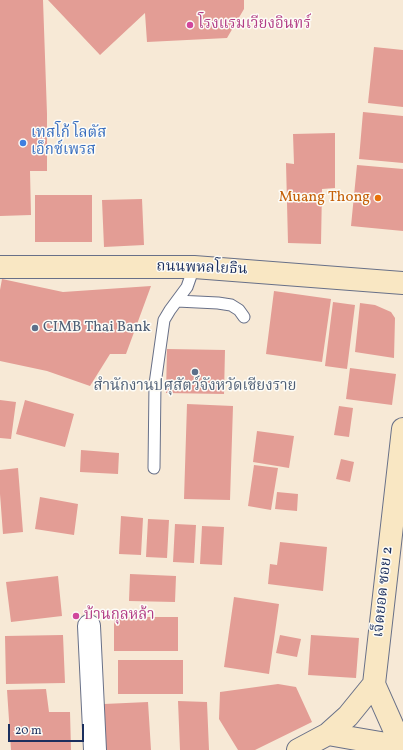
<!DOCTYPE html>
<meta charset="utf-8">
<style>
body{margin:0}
#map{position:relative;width:403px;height:750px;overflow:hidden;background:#f7e9d6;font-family:Vollkorn,serif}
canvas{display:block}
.scale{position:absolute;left:8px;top:724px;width:76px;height:18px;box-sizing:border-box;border:2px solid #1b2f5e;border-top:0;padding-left:5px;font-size:12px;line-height:14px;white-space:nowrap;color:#1b2f5e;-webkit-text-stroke:3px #fdfcf7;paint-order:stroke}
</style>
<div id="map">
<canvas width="403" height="750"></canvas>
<div class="scale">20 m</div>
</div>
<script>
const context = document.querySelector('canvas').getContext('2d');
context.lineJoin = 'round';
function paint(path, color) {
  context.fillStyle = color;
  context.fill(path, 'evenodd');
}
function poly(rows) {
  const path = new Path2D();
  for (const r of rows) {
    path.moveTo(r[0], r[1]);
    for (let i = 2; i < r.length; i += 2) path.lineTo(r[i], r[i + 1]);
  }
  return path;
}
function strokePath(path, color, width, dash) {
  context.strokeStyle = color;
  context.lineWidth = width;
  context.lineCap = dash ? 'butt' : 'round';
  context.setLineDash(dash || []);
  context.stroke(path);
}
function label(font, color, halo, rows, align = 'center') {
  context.font = font + ' Vollkorn,"Noto Serif Thai",serif';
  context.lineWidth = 3;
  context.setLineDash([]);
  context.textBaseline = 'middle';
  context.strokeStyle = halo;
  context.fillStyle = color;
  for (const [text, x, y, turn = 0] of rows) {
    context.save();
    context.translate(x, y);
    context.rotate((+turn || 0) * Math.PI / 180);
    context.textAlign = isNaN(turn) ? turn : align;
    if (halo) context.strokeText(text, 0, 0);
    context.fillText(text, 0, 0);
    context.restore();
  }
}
const building = poly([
 [0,0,43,0,47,114,47,171,30,171,31,215,0,216],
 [48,0,244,0,244,9,227,38,147,42,145,13,100,55],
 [374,47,403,50,403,107,368,103],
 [363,112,403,116,403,163,359,159],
 [335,133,335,188,322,189,321,244,288,243,286,163,294,164,293,134],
 [357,165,403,169,403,231,351,226],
 [35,195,92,195,92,242,35,242],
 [142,199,144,245,104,247,102,200],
 [2,279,63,292,151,286,126,354,110,354,90,386,47,371,0,361,0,290],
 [274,291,331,299,322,362,266,354],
 [333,302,355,305,347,369,325,366],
 [360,303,375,305,391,312,395,318,394,358,355,352],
 [167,349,225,350,224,394,166,393],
 [350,368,396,374,392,405,346,399],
 [0,400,16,402,11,439,0,438],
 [25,400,74,414,65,447,16,434],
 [187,404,233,406,230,500,184,499],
 [339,406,353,408,349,437,334,435],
 [257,431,294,436,289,468,253,462],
 [81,450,119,453,118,474,80,472],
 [341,459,354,462,350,482,336,479],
 [254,465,278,468,271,510,248,506],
 [18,468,23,532,3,534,0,494,0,470],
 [277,492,298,494,297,511,275,509],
 [40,497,78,504,74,535,35,529],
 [121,516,143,518,141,555,119,554],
 [148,519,169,520,167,558,146,557],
 [175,524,196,525,194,563,173,562],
 [202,526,224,527,222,565,200,564],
 [280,542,327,547,323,591,268,584,270,564,277,565],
 [130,574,176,576,175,602,129,601],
 [58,576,62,616,11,622,6,582],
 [234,597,279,604,269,674,224,667],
 [114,617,178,617,178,651,114,651],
 [63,635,65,683,6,684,5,636],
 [280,635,301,639,297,657,276,653],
 [311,635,359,638,356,678,308,675],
 [118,660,183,660,183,694,118,694],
 [278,684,296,687,312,722,255,750,238,750,219,719,220,692],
 [46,689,49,712,70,712,71,750,11,750,7,690],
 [178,701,207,702,209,750,180,750],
 [148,702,151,750,103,750,104,704]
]);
const lane = poly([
 [177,301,218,303,231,305,239,310,244,317],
 [154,468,155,384,164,320,170,310,187,287,194,267]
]);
const street = poly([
 [89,626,95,750]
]);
const secondary = poly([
 [0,267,194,267,403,283],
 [374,684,403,429],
 [374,684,402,747],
 [328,734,403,747],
 [298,750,328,734,348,716,374,684]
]);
const markers = [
 [190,25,4,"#d1479c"],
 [23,143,4,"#3f7fe0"],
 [378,198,4,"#e8710a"],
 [35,328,4,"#5c6f8a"],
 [195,372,4,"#5c6f8a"],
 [76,616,4,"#d1479c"]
];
const hotelNames = [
 ["โรงแรมเวียงอินทร์",198,25],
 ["บ้านกุลหล้า",84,616]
];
const shopNames = [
 ["เทสโก้ โลตัส",31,134],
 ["เอ็กซ์เพรส",31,151]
];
const foodNames = [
 ["Muang Thong",370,198]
];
const streetNames = [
 ["ถนนพหลโยธิน",202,269,2],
 ["เจ็ดยอด ซอย 2",384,592,-84]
];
const serviceNames = [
 ["CIMB Thai Bank",43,328],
 ["สำนักงานปศุสัตว์จังหวัดเชียงราย",195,387,"center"]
];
paint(building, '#e39d95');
strokePath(lane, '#687088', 13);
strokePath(street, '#687088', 24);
strokePath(secondary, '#687088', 24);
strokePath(lane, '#fff', 11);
strokePath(street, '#fff', 22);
strokePath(secondary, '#f9e7c3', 22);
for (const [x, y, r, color] of markers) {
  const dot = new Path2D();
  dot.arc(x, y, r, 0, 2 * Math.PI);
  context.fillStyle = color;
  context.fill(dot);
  strokePath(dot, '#fdfcf7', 1.5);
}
label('15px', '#b23c85', '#fdfcf7', hotelNames, 'left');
label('15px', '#366cbe', '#fdfcf7', shopNames, 'left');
label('15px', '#c56008', '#fdfcf7', foodNames, 'right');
label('15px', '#1b2f5e', '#fdfcf7', streetNames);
label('15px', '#4e5e75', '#fdfcf7', serviceNames, 'left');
</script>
